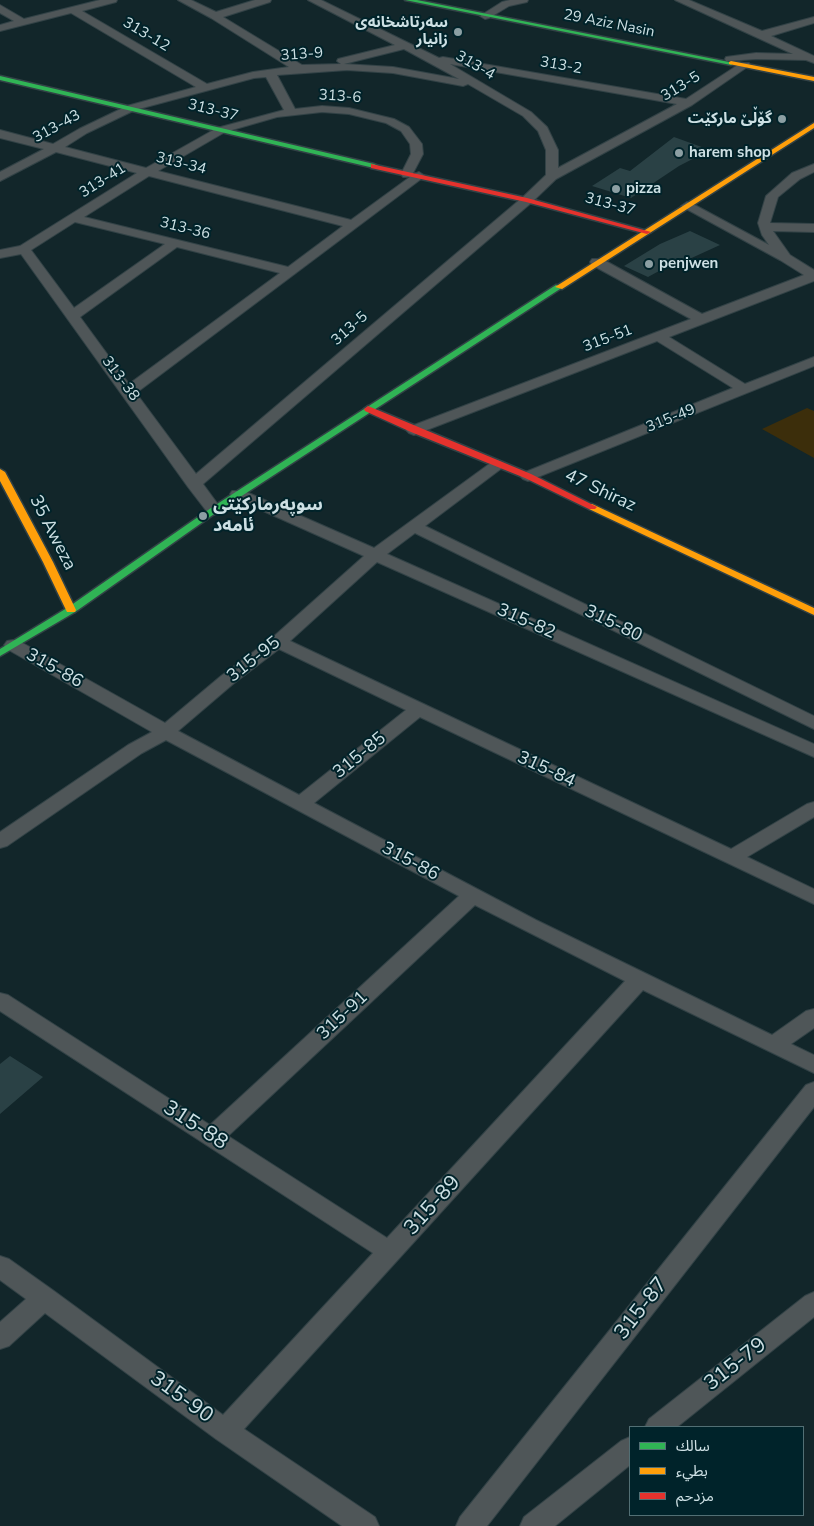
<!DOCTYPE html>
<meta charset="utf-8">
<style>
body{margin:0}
#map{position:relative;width:814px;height:1526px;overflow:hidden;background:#12262a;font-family:"Nunito Sans","Noto Sans Arabic",sans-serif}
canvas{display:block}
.legend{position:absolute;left:629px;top:1426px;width:175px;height:90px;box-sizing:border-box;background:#00232a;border:1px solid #526f74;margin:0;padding:6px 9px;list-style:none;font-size:15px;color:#cde0e4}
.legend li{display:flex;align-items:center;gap:10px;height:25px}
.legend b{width:25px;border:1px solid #526f74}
</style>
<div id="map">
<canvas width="814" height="1526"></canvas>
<ul class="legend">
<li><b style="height:6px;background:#30b455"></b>سالك</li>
<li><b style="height:6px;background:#ff9f0a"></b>بطيء</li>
<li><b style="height:6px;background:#e5322d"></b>مزدحم</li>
</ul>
</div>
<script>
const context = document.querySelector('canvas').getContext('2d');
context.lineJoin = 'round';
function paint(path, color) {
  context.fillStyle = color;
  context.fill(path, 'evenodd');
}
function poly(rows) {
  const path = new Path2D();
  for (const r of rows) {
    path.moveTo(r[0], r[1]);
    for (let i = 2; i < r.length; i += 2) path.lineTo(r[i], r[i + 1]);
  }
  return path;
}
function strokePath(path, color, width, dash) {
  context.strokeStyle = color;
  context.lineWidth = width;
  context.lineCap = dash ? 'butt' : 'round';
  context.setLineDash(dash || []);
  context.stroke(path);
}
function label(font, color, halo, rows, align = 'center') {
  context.font = font + ' "Nunito Sans","Noto Sans Arabic",sans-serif';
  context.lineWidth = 4;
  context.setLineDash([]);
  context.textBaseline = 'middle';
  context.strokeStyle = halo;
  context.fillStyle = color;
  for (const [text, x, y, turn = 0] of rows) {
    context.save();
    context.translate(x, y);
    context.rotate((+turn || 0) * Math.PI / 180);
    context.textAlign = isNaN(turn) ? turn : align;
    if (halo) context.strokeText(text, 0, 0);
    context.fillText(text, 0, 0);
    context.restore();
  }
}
const green = poly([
 [807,408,814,411,814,458,762,429]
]);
const building = poly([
 [674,137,710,150,679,166,631,198,592,186,620,168,630,171],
 [690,231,720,245,685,261,681,259,648,277,624,266,660,244],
 [10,1056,43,1077,0,1114,0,1064]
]);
const street = poly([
 [100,0,117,0,116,2,82,11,207,84,253,72,289,67,211,18,178,0,191,0,216,12,255,0,271,0,270,2,223,17,302,65,341,64,337,61,338,59,395,45,308,0,321,0,439,58,443,57,686,99,741,63,749,63,750,65,692,105,556,179,531,203,203,484,222,510,220,513,214,515,208,513,188,487,21,254,0,258,0,250,20,246,137,173,56,152,0,181,0,172,44,149,0,138,0,130,53,144,79,129,127,106,196,87,71,13,0,31,0,25,14,21,0,13,0,5,24,19,100,0],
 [404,49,459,79,393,67,344,64,404,49],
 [450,64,677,104,558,168,558,150,547,127,531,112,450,64],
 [347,70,393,73,463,86,468,84,523,116,538,131,546,150,546,175,523,197,196,474,136,393,425,176,419,172,412,175,423,154,422,144,409,127,394,119,349,108,322,106,295,109,277,75,347,70],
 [266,77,284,110,217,128,146,168,65,147,87,133,135,110,254,78,266,77],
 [322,112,349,114,386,123,401,131,410,144,411,154,401,174,403,177,410,177,351,220,158,171,225,132,277,117,322,112],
 [149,176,343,226,288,267,84,217,149,176],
 [75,222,165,244,74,308,31,250,75,222],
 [177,247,280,273,129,384,80,317,177,247],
 [510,0,528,0,527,2,509,6,489,18,485,19,480,16,502,2,510,0],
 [675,0,689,0,762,31,814,17,814,23,771,36,814,56,814,63,806,60,756,59,726,61,725,59,726,57,756,53,793,54,675,0],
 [814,164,814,172,800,179,778,197,770,223,814,224,814,232,773,231,790,255,814,270,814,281,669,337,745,384,814,357,814,366,528,481,523,479,520,476,523,473,733,388,657,341,419,433,414,435,409,433,406,430,409,427,691,319,592,265,590,262,592,259,602,259,702,314,804,275,780,260,681,206,687,202,691,203,769,245,762,235,758,223,766,196,792,173,814,164],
 [497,460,502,462,505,465,502,468,425,526,814,716,814,729,415,533,387,554,814,744,814,757,377,562,290,641,731,849,807,804,814,802,814,817,747,857,814,889,814,904,420,717,314,803,536,920,772,1035,806,1011,814,1009,814,1028,791,1044,814,1055,814,1073,643,990,244,1429,375,1517,379,1526,342,1526,216,1439,45,1313,9,1346,0,1349,0,1322,26,1299,0,1280,0,1256,9,1259,54,1291,223,1415,373,1253,0,1011,0,993,8,995,210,1125,459,896,166,740,142,753,7,846,0,848,0,832,128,745,152,732,7,649,4,645,7,641,13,640,19,641,165,723,221,676,272,638,364,556,232,497,230,494,232,491,244,491,374,548,492,462,497,460],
 [279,649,406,710,299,795,178,731,233,684,279,649],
 [475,905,625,981,387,1238,228,1136,475,905],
 [814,1082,814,1107,487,1526,456,1526,460,1517,806,1085,814,1082],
 [814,1292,814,1317,677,1427,645,1427,649,1419,805,1296,814,1292],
 [630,1437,630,1465,555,1526,520,1526,524,1517,621,1441,630,1437]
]);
const fast = poly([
 [405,0,417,0,734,63,731,65,405,0],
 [0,76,374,164,378,166,374,168,0,80,0,76],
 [556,285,563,287,217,512,75,612,0,656,0,649,67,608,211,508,556,285]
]);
const slow = poly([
 [731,61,814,77,814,81,729,64,729,62,731,61],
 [814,123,814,128,562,289,555,287,814,123],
 [0,469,5,472,53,562,76,610,75,612,67,612,66,610,43,562,0,481,0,469],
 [592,504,814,608,814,615,589,509,589,505,592,504]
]);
const jam = poly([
 [371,164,527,198,651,232,647,234,526,202,371,168,371,164],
 [368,406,531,474,597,507,595,509,589,509,525,478,411,432,365,411,364,409,368,406]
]);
const markers = [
 [458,32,5,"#8c9fa3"],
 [782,119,5,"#8c9fa3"],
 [679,153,5,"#8c9fa3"],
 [616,189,5,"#8c9fa3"],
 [649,264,5,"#8c9fa3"],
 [203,516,5,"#8c9fa3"]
];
const farPoinames = [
 ["سەرتاشخانەی",448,23,"right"],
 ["زانیار",448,40,"right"],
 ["گۆڵێ مارکێت",772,119,"right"],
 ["harem shop",689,153],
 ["pizza",626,189],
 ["penjwen",659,264]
];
const farStreetnames = [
 ["29 Aziz Nasin",609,24,11],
 ["313-12",146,35,31],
 ["313-9",302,55,-4],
 ["313-4",475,66,30],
 ["313-2",561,66,10],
 ["313-5",681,87,-31],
 ["313-6",340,97,4],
 ["313-37",213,111,14],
 ["313-43",57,127,-29],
 ["313-34",181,164,14],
 ["313-41",103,181,-32],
 ["313-37",610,205,15],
 ["313-36",185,229,14],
 ["313-5",350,329,-41],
 ["315-51",608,339,-21],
 ["313-38",120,379,53],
 ["315-49",671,419,-22]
];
const streetNames = [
 ["47 Shiraz",600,491,25],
 ["35 Aweza",52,533,63],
 ["315-82",526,622,24],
 ["315-80",613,624,26],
 ["315-95",254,660,-38],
 ["315-86",54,669,29],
 ["315-85",360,756,-39],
 ["315-84",546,770,25],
 ["315-86",410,862,28],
 ["315-91",343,1016,-43]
];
const poiNames = [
 ["سوپەرمارکێتی",213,506],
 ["ئامەد",213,527]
];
const nearStreetnames = [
 ["315-88",195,1126,33],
 ["315-89",433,1206,-48],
 ["315-87",642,1309,-52],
 ["315-79",736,1365,-38],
 ["315-90",181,1398,36]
];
paint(green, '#3c2e0b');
paint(building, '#2a4145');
strokePath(street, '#324246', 2);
strokePath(fast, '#324246', 3);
strokePath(slow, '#324246', 3);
strokePath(jam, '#324246', 3);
paint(street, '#4f5658');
paint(fast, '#30b455');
paint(slow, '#ff9f0a');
paint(jam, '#e5322d');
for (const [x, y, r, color] of markers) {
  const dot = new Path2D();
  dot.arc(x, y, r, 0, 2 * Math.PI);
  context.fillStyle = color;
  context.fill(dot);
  strokePath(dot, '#00232a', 2);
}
label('bold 15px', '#cde0e4', '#00232a', farPoinames, 'left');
label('15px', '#cde0e4', '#00232a', farStreetnames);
label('18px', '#cde0e4', '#00232a', streetNames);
label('bold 18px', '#cde0e4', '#00232a', poiNames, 'left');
label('21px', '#cde0e4', '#00232a', nearStreetnames);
</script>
